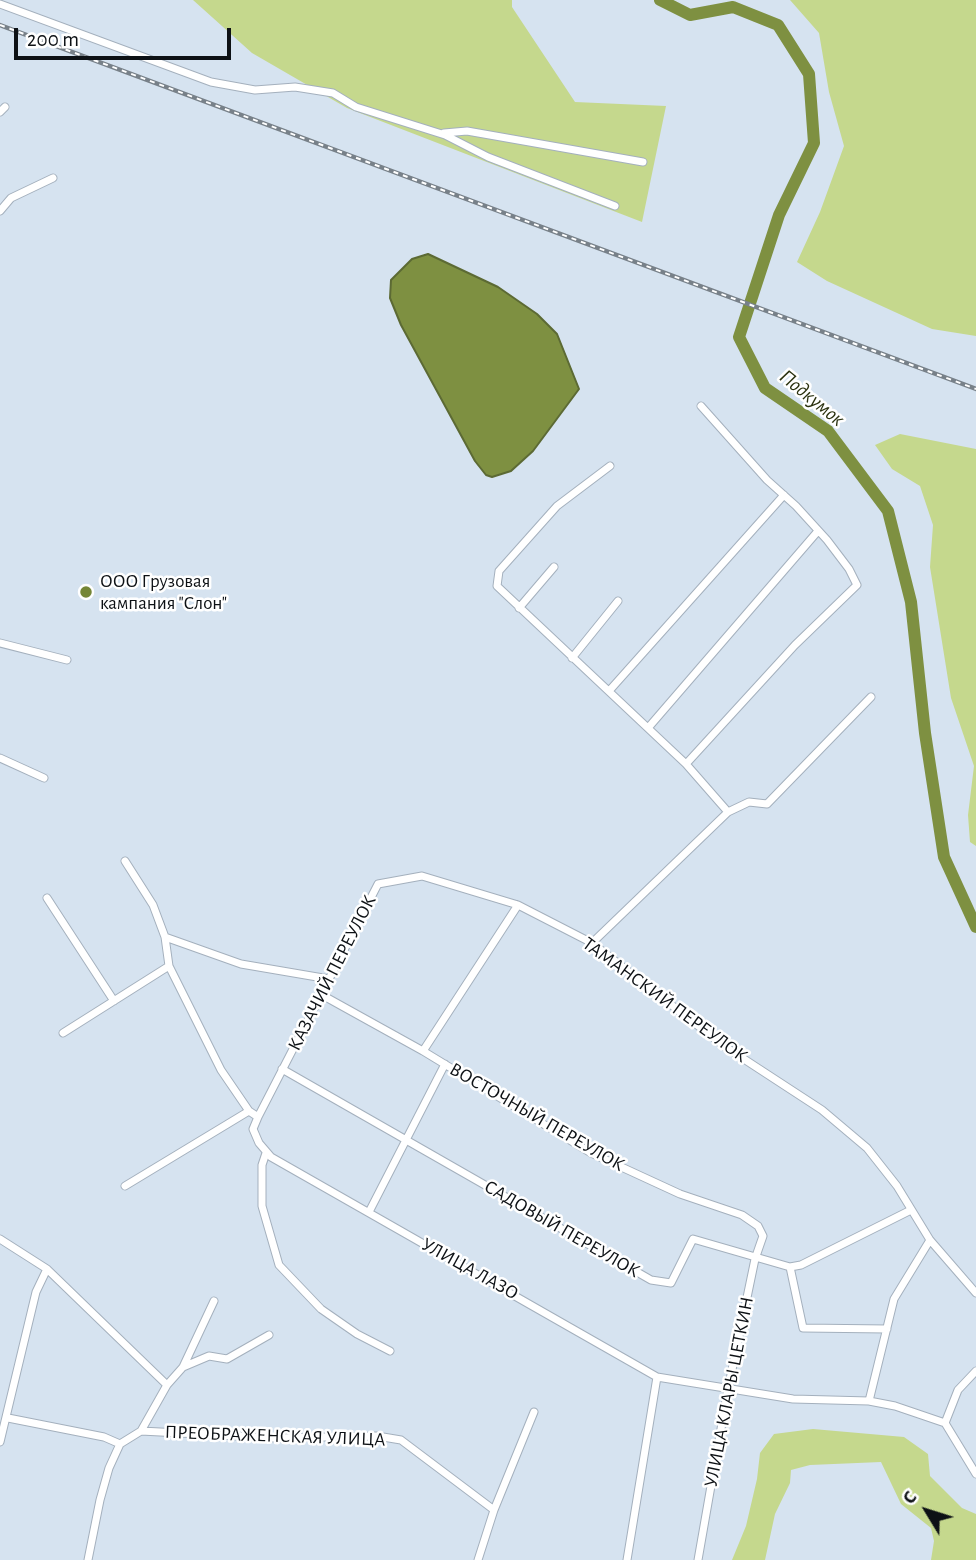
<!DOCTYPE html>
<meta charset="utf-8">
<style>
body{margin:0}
#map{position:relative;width:976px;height:1560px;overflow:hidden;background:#d6e3f0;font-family:"Alegreya Sans",sans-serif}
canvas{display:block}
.north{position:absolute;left:892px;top:1476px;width:70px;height:70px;-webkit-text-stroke:5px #fff;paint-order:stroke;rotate:308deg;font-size:19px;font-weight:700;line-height:28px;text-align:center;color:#0d1115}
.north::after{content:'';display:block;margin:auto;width:24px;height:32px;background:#0d1115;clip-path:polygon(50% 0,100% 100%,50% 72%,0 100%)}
.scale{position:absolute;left:14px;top:28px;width:217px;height:32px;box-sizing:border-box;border:4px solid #0d1115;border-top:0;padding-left:9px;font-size:21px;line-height:24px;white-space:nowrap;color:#0d1115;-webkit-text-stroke:5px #fff;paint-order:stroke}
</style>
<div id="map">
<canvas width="976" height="1560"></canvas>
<div class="north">С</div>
<div class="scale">200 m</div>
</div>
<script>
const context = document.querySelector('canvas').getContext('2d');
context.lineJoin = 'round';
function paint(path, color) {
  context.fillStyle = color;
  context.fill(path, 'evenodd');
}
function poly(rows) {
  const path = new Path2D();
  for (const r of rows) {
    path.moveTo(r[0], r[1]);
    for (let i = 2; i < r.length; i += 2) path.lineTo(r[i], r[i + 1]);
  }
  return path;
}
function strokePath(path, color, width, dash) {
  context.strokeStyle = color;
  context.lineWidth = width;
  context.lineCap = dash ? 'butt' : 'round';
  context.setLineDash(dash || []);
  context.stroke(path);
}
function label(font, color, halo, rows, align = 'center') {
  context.font = font + ' "Alegreya Sans",sans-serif';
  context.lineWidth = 5;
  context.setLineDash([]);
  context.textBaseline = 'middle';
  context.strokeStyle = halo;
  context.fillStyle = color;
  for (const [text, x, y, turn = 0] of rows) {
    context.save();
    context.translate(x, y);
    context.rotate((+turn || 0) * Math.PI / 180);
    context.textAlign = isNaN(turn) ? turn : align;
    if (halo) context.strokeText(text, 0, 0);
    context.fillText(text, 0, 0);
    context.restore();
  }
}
const green = poly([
 [193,0,512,0,512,7,575,102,666,106,642,222,347,108,252,53],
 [790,0,976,0,976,336,932,329,827,281,797,262,820,212,844,146,829,92,819,33],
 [900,434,976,449,976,846,970,842,968,815,974,766,951,698,930,567,933,525,920,486,892,469,875,445],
 [813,1429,904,1437,928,1454,930,1476,962,1508,976,1514,976,1560,931,1560,934,1541,931,1528,901,1504,881,1462,810,1465,791,1470,790,1483,775,1514,765,1560,732,1560,746,1526,757,1479,760,1453,774,1434]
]);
const water = poly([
 [428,254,498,287,537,314,557,334,579,389,533,451,511,471,492,477,486,475,475,461,401,325,390,298,391,280,412,259,428,254]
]);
const river = poly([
 [660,0,690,15,733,7,778,25,809,74,814,143,779,215,739,337,765,388,828,431,888,511,911,602,925,733,944,857,976,927]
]);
const minor = poly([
 [0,4,211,82,255,90,295,87,333,93,356,107,445,135,488,157,615,206],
 [0,112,5,107],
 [444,133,467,131,643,162],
 [0,211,11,198,53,178],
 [519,608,554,567],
 [0,643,67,660],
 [572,658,618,601],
 [609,691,784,495],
 [648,728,818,531],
 [0,758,44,778],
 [686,764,795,645,857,585,849,569,827,540,796,506,767,480,701,406],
 [728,812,749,802,767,804,871,697],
 [125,861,153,905,165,937,169,966,221,1070,249,1111,258,1117,253,1129,259,1143,271,1157,657,1377,793,1399,869,1401,895,1406,945,1423,976,1474],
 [47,898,114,1001],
 [165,937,241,964,329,979],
 [592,943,728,812,686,764,497,586,499,571,557,506,610,466],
 [322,995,423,1051,591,1153,680,1194,742,1215,758,1226,763,1236,755,1259,728,1389,698,1560],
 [63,1033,169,966],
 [423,1051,518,905,592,943,724,1046,822,1110,867,1148,897,1186,930,1240,976,1293],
 [282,1069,651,1280,671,1283,693,1239,790,1267,801,1265,911,1210],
 [258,1117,378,884,422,876,518,905],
 [266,1153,262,1165,262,1206,279,1265,321,1309,357,1334,390,1351],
 [125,1186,249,1111],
 [369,1212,445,1064],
 [0,1239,47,1269,167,1385],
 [790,1267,803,1328,887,1329],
 [183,1367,209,1356,227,1359,269,1335],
 [869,1401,894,1299,930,1240],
 [8,1418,104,1437,120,1444],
 [945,1423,958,1390,976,1371],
 [141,1431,167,1385,183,1367,214,1301],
 [0,1442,36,1292,47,1269],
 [120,1444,141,1431,275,1438,377,1436,401,1440,494,1510],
 [88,1560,100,1500,109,1468,120,1444],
 [478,1560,494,1510,534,1412],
 [627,1560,657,1377]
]);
const rail = poly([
 [0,25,976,389]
]);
const markers = [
 [86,592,7,"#748636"]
];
const poiNames = [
 ["ООО Грузовая",100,581],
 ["кампания \"Слон\"",100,603]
];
const streetNames = [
 ["КАЗАЧИЙ ПЕРЕУЛОК",332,973,-63],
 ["ТАМАНСКИЙ ПЕРЕУЛОК",665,1000,36],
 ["ВОСТОЧНЫЙ ПЕРЕУЛОК",537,1117,30],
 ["САДОВЫЙ ПЕРЕУЛОК",562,1229,30],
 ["УЛИЦА ЛАЗО",470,1269,29],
 ["УЛИЦА КЛАРЫ ЦЕТКИН",729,1392,-79],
 ["ПРЕОБРАЖЕНСКАЯ УЛИЦА",275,1436,2]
];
const waterNames = [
 ["Подкумок",812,398,39]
];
paint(green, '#c5d88d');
paint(water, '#7e9041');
strokePath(water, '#5c6a34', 2);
strokePath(river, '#7e9041', 12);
strokePath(minor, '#a4b0bd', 9);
strokePath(minor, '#fff', 7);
strokePath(rail, '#788189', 4.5);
strokePath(rail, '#fff', 2, [5]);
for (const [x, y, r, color] of markers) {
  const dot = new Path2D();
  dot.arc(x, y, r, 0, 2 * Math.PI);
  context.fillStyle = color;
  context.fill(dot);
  strokePath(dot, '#fff', 2.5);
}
label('19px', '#0d1115', '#fff', poiNames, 'left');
label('19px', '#0d1115', '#fff', streetNames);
label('italic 21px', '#2b3210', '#fff', waterNames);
</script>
